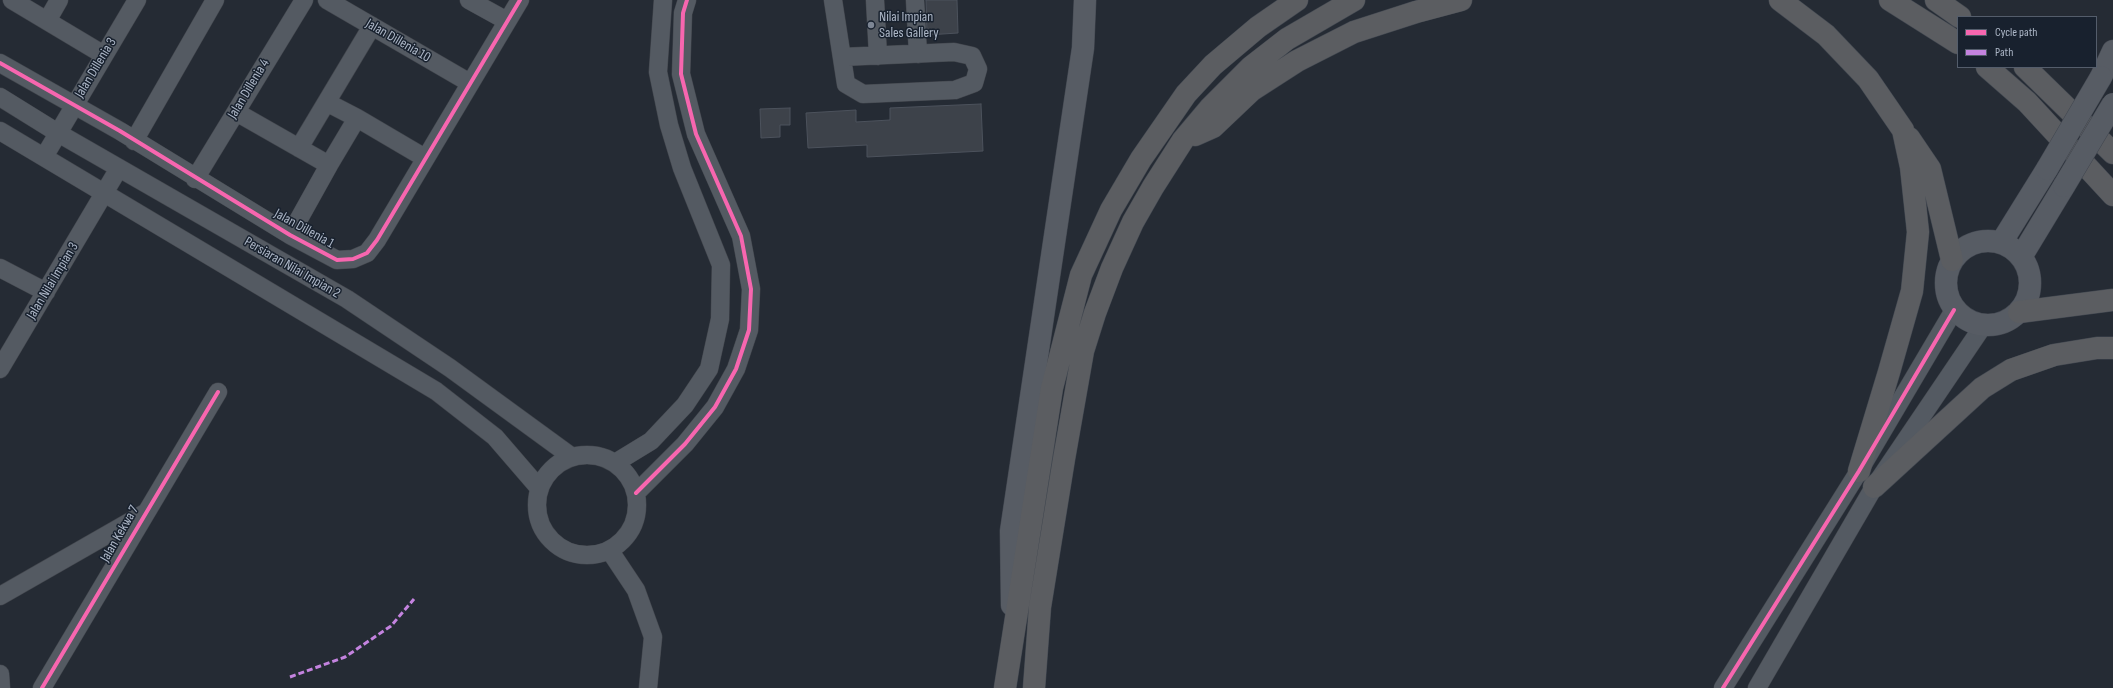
<!DOCTYPE html>
<style>
body{margin:0}
#map{position:relative;width:2113px;height:688px;overflow:hidden;background:#252b34;font-family:"Sofia Sans Condensed",sans-serif}
canvas{display:block}
.legend{position:absolute;left:1957px;top:16px;width:140px;height:52px;box-sizing:border-box;background:#18212e;border:1px solid #545d6b;margin:0;padding:5px 7px;list-style:none;font-size:12px;color:#adb7c7}
.legend li{display:flex;align-items:center;gap:8px;height:20px}
.legend b{width:20px;border:1px solid #545d6b}
</style>
<div id="map">
<canvas width="2113" height="688"></canvas>
<ul class="legend">
<li><b style="height:5px;background:#f766af"></b>Cycle path</li>
<li><b style="height:5px;background:#c483df"></b>Path</li>
</ul>
</div>
<script>
const context = document.querySelector('canvas').getContext('2d');
context.lineJoin = 'round';
function paint(path, color) {
  context.fillStyle = color;
  context.fill(path, 'evenodd');
}
function poly(rows) {
  const path = new Path2D();
  for (const r of rows) {
    if (r.length === 3) {
      path.moveTo(r[0] + r[2], r[1]);
      path.arc(r[0], r[1], r[2], 0, 2 * Math.PI);
      continue;
    }
    path.moveTo(r[0], r[1]);
    for (let i = 2; i < r.length; i += 2) path.lineTo(r[i], r[i + 1]);
  }
  return path;
}
function strokePath(path, color, width, dash) {
  context.strokeStyle = color;
  context.lineWidth = width;
  context.lineCap = dash ? 'butt' : 'round';
  context.setLineDash(dash || []);
  context.stroke(path);
}
function label(font, color, halo, rows, align = 'center') {
  context.font = font + ' "Sofia Sans Condensed",sans-serif';
  context.lineWidth = 3;
  context.setLineDash([]);
  context.textBaseline = 'middle';
  context.strokeStyle = halo;
  context.fillStyle = color;
  for (const [text, x, y, turn = 0] of rows) {
    context.save();
    context.translate(x, y);
    context.rotate((+turn || 0) * Math.PI / 180);
    context.textAlign = isNaN(turn) ? turn : align;
    if (halo) context.strokeText(text, 0, 0);
    context.fillText(text, 0, 0);
    context.restore();
  }
}
const building = poly([
 [926,0,957,0,958,33,927,35,926,0],
 [981,104,983,151,867,157,867,145,808,148,806,113,856,110,856,122,890,120,890,108,981,104],
 [790,108,790,125,780,125,780,137,761,138,760,109,790,108]
]);
const minor = poly([
 [12,0,104,55],
 [327,0,470,83],
 [469,0,507,21],
 [833,0,846,84,863,94,955,90,974,83,978,69,972,56,954,52,842,57],
 [875,0,878,56],
 [915,0,918,54],
 [47,21,59,0],
 [0,63,120,131,290,235,337,260,353,259,367,253,377,240,520,0],
 [0,97,58,133,347,299,450,368,572,457],
 [328,103,357,118],
 [236,112,329,165,290,235],
 [0,131,436,391,495,437,539,488],
 [134,141,215,0],
 [299,148,372,26],
 [44,157,137,0],
 [329,165,357,118,425,158],
 [195,179,304,0],
 [0,268,46,292],
 [0,369,119,168],
 [587,505,50],
 [615,463,651,441,685,405,709,369,720,319,721,265,682,168,669,125,658,72,663,0],
 [636,493,685,444,715,407,736,369,749,330,751,289,741,236,696,134,681,74,683,13,687,0],
 [610,551,636,590,653,637,648,688],
 [0,596,145,513],
 [0,674,1,688],
 [42,688,218,392],
 [1723,688,1859,471,1954,310],
 [1757,688,1874,487,1983,326]
]);
const major = poly([
 [2101,77,2113,51],
 [1988,283,42],
 [2001,243,2047,169],
 [2021,257,2064,186],
 [1012,605,1011,531,1083,48,1085,0]
]);
const highway = poly([
 [1780,0,1826,35,1868,79,1903,130,1911,167,1918,232,1912,291,1889,372,1859,471],
 [1890,0,1958,43],
 [1936,0,1960,17],
 [1987,67,2027,102,2113,195],
 [2025,67,2113,153],
 [1195,135,1213,127,1252,90,1297,61,1354,32,1416,12,1461,0],
 [1909,138,1930,169,1952,260],
 [2019,312,2113,300],
 [1874,487,1982,388,2011,370,2054,355,2097,348,2113,348],
 [1005,688,1052,388,1081,275,1111,210,1141,159,1186,94,1213,65,1258,27,1297,0],
 [1034,688,1040,607,1064,459,1083,351,1095,313,1112,268,1133,222,1153,187,1183,140,1210,108,1251,67,1287,39,1354,0]
]);
const majorBridge = poly([
 [2047,169,2101,77],
 [2064,186,2113,104]
]);
const quiet = poly([
 [290,677,345,657,391,626,414,599]
]);
const cycleway = poly([
 [0,63,120,131,290,235,337,260,353,259,367,253,377,240,520,0],
 [636,493,685,444,715,407,736,369,749,330,751,289,741,236,696,134,681,74,683,13,687,0],
 [42,688,218,392],
 [1723,688,1859,471,1954,310]
]);
const markers = [
 [871,25,4,"#7d8694"]
];
const poiNames = [
 ["Nilai Impian",879,17],
 ["Sales Gallery",879,33]
];
const streetNames = [
 ["Jalan Dillenia 10",398,41,30],
 ["Jalan Dillenia 3",96,68,-59],
 ["Jalan Dillenia 4",249,89,-59],
 ["Jalan Dillenia 1",304,229,29],
 ["Persiaran Nilai Impian 2",292,268,30],
 ["Jalan Nilai Impian 3",53,281,-59],
 ["Jalan Kekwa 7",120,534,-60]
];
paint(building, '#3d424a');
strokePath(building, '#4c525c', 1);
strokePath(minor, '#41454c', 19);
strokePath(major, '#424750', 23);
strokePath(highway, '#414750', 23);
strokePath(minor, '#545a62', 18);
strokePath(major, '#575c64', 22);
strokePath(highway, '#5b5d61', 22);
strokePath(majorBridge, '#424750', 23, []);
strokePath(majorBridge, '#575c64', 22);
strokePath(quiet, '#c483df', 3, [6, 3]);
strokePath(cycleway, '#f766af', 4);
for (const [x, y, r, color] of markers) {
  const dot = new Path2D();
  dot.arc(x, y, r, 0, 2 * Math.PI);
  context.fillStyle = color;
  context.fill(dot);
  strokePath(dot, '#18212e', 1.5);
}
label('14px', '#adb7c7', '#18212e', poiNames, 'left');
label('14px', '#adb7c7', '#18212e', streetNames);
</script>
